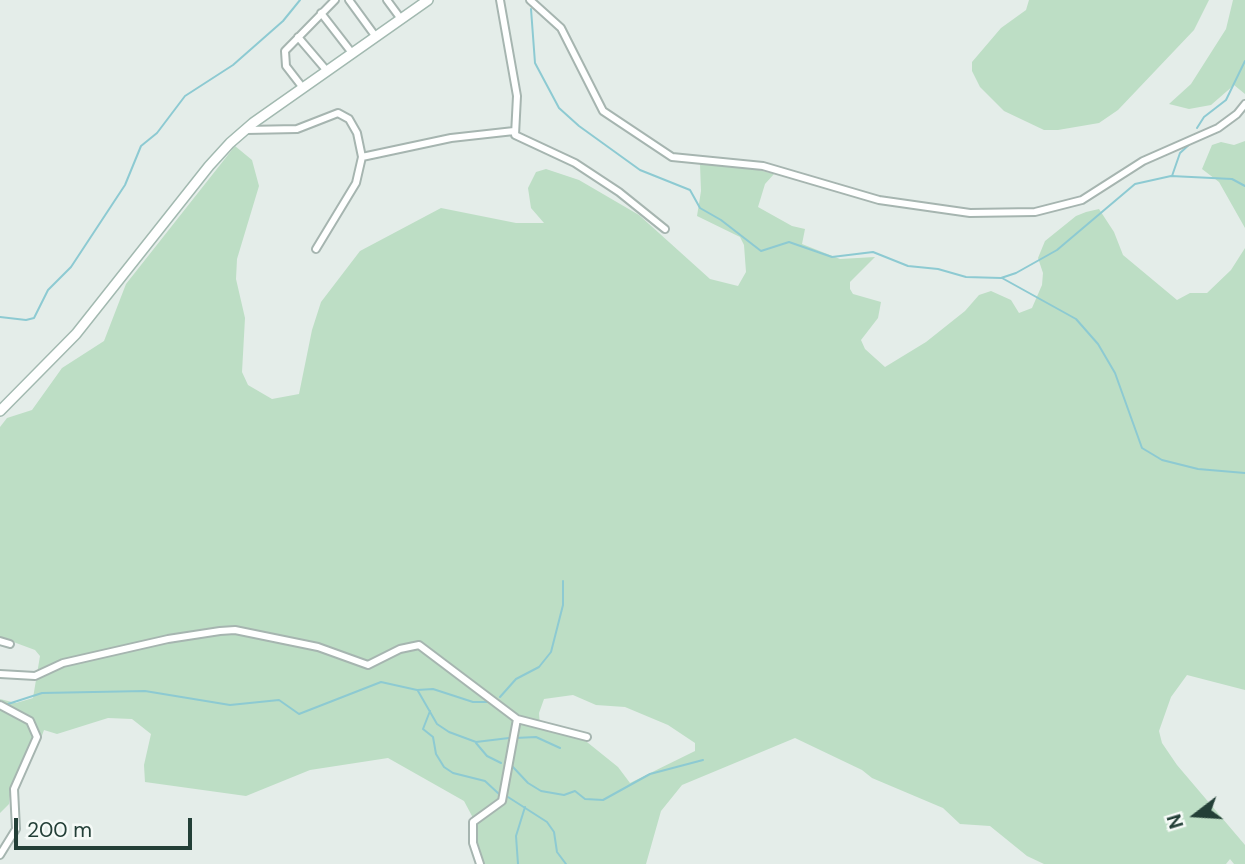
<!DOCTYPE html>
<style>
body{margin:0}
#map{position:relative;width:1245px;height:864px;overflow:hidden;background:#e4ede9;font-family:"DM Sans",sans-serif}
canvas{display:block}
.north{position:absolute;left:1161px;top:780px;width:70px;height:70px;-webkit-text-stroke:5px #f5faf7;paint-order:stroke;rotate:253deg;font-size:19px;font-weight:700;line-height:28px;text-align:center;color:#233f37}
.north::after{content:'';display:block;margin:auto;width:24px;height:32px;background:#233f37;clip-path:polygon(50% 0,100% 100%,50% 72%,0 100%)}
.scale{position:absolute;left:14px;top:818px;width:178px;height:32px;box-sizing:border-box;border:4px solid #233f37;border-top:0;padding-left:9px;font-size:21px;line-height:24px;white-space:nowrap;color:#233f37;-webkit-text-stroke:5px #f5faf7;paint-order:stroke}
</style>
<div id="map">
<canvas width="1245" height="864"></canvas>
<div class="north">N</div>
<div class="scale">200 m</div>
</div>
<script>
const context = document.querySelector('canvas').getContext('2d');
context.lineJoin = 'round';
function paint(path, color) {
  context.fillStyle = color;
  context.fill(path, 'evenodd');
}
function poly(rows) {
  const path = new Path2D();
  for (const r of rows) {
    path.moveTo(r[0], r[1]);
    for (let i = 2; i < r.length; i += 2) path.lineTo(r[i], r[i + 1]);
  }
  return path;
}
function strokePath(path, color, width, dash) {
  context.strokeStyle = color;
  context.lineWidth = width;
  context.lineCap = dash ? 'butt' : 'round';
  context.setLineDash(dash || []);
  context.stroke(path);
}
const green = poly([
 [1029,0,1209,0,1194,30,1118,110,1099,123,1058,130,1044,130,1004,111,980,87,972,71,972,62,1001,28,1026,10],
 [1233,0,1245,0,1245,94,1234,85,1211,105,1189,109,1169,104,1191,84,1226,29],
 [1245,141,1245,228,1219,182,1202,169,1212,145,1221,142,1234,145],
 [235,146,252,160,259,186,237,259,236,279,245,318,242,372,248,385,272,399,299,394,312,330,321,302,360,251,441,208,516,223,544,223,531,208,528,188,536,172,546,169,579,180,639,215,710,279,738,286,746,272,744,245,740,237,697,216,701,191,700,164,744,166,774,174,765,184,758,207,792,226,805,229,802,244,840,259,875,257,850,282,850,289,853,294,881,302,878,318,861,340,865,349,885,367,926,342,965,311,979,295,991,291,1011,300,1019,313,1032,308,1042,285,1043,273,1038,258,1045,241,1076,216,1086,212,1099,209,1114,232,1123,255,1177,300,1190,293,1207,293,1231,270,1245,248,1245,690,1187,675,1171,697,1159,731,1162,743,1177,765,1245,845,1245,864,1234,864,1230,859,1226,864,1044,864,1027,856,990,826,960,824,943,808,872,778,862,770,795,738,682,785,661,811,646,864,479,864,471,847,472,816,464,801,388,758,310,770,246,796,145,782,144,765,151,734,132,719,108,718,57,734,44,730,40,741,17,774,11,787,9,804,0,813,0,699,16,703,33,698,40,656,35,650,0,637,0,427,7,418,32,410,62,368,104,341,126,284],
 [573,695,596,705,625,707,668,725,695,743,695,751,630,783,618,767,582,738,540,728,539,713,544,699]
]);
const stream = poly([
 [531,9,535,63,559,108,579,126,640,170,690,190,700,208,721,220,761,251,789,242,832,257,873,252,908,266,938,269,966,277,1001,278,1016,273,1057,250,1135,184,1171,176,1232,179,1245,186],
 [1197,128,1204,117,1226,100,1245,61],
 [1172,176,1180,153,1191,143],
 [1002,278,1076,319,1098,344,1115,373,1142,448,1162,460,1198,469,1245,473],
 [0,317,26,320,34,318,48,290,71,267,125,185,141,146,157,133,185,96,233,65,283,21,300,0],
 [418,691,437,724,449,732,476,742,509,738],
 [500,697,516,679,539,667,551,652,563,605,563,581],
 [8,704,42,693,145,691,230,705,279,700,299,714,381,682,417,690,433,689,473,702,488,702],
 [430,711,423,729,433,737,436,754,444,767,453,773,485,781,499,794],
 [515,738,536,737,560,748],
 [476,743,487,756,501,763],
 [512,766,528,783,541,791,564,795,575,791,585,799,603,800,650,774,703,760],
 [508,797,547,822,554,832,557,852,566,864],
 [518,864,516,836,525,807]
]);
const street = poly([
 [349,0,376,37],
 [387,0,401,19],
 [500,0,517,96,515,135,575,163,619,192,665,229],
 [530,0,561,28,603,111,672,157,763,166,879,200,970,213,1035,212,1082,200,1143,161,1218,128,1237,114,1245,104],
 [321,13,352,53],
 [298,37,327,71],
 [303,88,286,66,285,51,335,0],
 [246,130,297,129,338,113,349,119,357,133,362,157,356,183,316,249],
 [362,157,451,138,514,131],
 [0,641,10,644],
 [0,674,35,676,63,663,168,639,220,631,235,630,318,647,368,665,400,649,419,645,517,719,587,737],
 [0,705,30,721,37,737,14,789,16,829,0,855],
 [480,864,473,843,473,822,502,801,517,719]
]);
const secondary = poly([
 [0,411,76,334,209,166,230,143,253,123,428,0]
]);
paint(green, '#bddec5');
strokePath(stream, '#8dcad2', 2);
strokePath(street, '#a6b5b0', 10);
strokePath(secondary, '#a2b9b0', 12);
strokePath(street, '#fff', 6);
strokePath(secondary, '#fff', 9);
</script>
